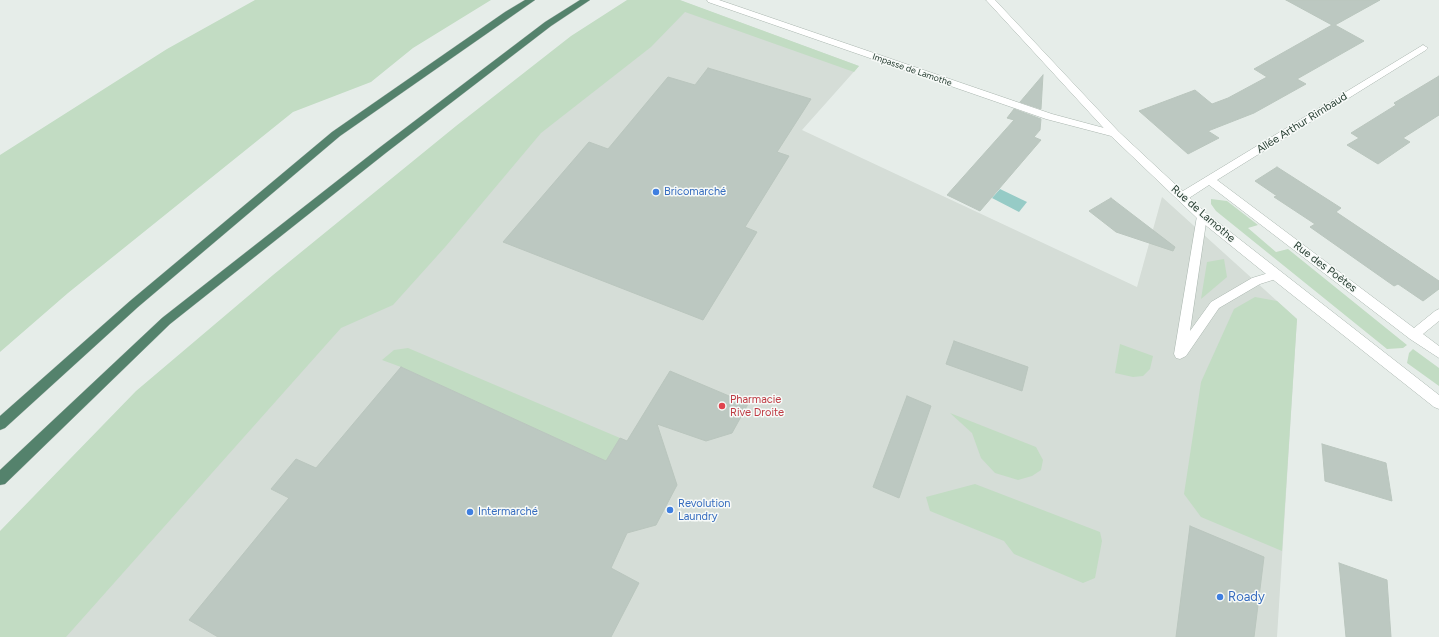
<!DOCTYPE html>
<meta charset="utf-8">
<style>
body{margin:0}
canvas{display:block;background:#e6ede9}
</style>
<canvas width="1439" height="637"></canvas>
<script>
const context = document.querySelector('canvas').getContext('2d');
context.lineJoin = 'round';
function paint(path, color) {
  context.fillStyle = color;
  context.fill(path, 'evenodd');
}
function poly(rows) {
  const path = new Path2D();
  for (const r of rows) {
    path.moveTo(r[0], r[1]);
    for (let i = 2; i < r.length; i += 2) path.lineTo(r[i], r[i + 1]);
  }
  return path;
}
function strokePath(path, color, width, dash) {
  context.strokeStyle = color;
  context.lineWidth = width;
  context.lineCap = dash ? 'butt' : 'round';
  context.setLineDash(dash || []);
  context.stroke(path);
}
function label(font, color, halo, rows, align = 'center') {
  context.font = font + ' Figtree,sans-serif';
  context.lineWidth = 3;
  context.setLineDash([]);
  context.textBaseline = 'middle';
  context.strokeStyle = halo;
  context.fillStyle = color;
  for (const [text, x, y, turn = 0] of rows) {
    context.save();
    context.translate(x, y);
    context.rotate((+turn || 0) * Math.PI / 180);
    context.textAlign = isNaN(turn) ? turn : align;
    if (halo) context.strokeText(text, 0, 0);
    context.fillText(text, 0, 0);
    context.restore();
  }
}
const built = poly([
 [679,0,859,66,802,130,1137,287,1162,197,1297,319,1277,637,0,637]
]);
const green = poly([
 [255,0,491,0,413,48,371,82,293,112,68,293,0,352,0,155,167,49],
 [627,0,680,0,859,66,854,72,685,12,651,47,541,133,446,246,393,305,341,328,66,637,0,637,0,531,136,391,273,275,456,126,571,36],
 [1211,199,1227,201,1258,225,1248,228,1276,252,1288,249,1407,345,1403,348,1387,349,1216,211,1211,204],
 [1224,259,1227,277,1201,299,1207,262],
 [1255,297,1277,301,1297,319,1282,551,1201,517,1184,494,1201,382,1234,309],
 [1120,344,1153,356,1150,369,1143,376,1133,377,1115,373],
 [408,348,620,438,606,461,401,367,382,360,394,350],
 [1413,349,1439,368,1439,386,1407,363,1409,353],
 [950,413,1036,447,1043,460,1041,470,1032,476,1018,480,995,473,981,458,972,433],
 [975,484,1100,532,1102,541,1095,578,1083,583,1014,554,1004,541,930,511,926,497]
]);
const water = poly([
 [1000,189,1027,202,1019,212,992,198]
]);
const building = poly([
 [1286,0,1380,0,1335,25,1364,41,1297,79,1306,84,1254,113,1208,131,1219,138,1188,154,1139,111,1195,90,1212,104,1228,98,1267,77,1254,69,1332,25,1286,0],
 [708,68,811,99,777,152,789,156,745,227,757,232,703,320,503,242,589,142,608,149,668,77,695,85,708,68],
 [1043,75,1041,109,1020,102,1043,75],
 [1439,76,1439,115,1403,138,1410,142,1378,164,1347,145,1359,138,1351,133,1396,105,1394,103,1439,76],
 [1014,109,1041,119,1040,130,1034,137,1041,140,980,211,947,195,1014,120,1007,118,1014,109],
 [1277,167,1341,208,1336,212,1439,281,1439,289,1423,301,1398,284,1394,286,1310,227,1315,224,1274,197,1277,196,1255,181,1277,167],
 [1111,198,1175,247,1173,251,1116,232,1089,211,1111,198],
 [954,341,1028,367,1022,391,946,364,954,341],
 [401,367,606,461,620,438,627,441,670,371,748,404,732,433,706,441,657,424,677,485,656,525,627,533,611,568,639,583,611,637,218,637,189,620,289,498,271,489,296,459,316,468,401,367],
 [907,396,931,406,899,498,873,487,907,396],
 [1322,444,1386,463,1392,501,1325,481,1322,444],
 [1190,526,1264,557,1254,637,1176,637,1190,526],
 [1339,563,1387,580,1391,637,1346,637,1339,563]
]);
const service = poly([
 [1202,212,1206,213,1207,216,1190,331,1211,302,1252,278,1275,271,1279,272,1281,275,1279,278,1260,284,1219,308,1186,356,1180,359,1176,358,1174,354,1197,216,1198,213,1202,212]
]);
const minor = poly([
 [707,0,719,0,1052,114,1119,132,1120,134,1115,137,1046,119,708,2,707,0],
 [1423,45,1428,48,1426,50,1217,180,1414,328,1435,311,1439,309,1439,321,1423,334,1439,346,1439,358,1410,339,1209,185,1186,200,1182,201,1178,200,1177,197,1178,194,1423,45]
]);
const tertiary = poly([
 [986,0,995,0,1119,132,1206,213,1439,395,1439,409,1434,407,1271,278,1198,219,1111,136,986,0]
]);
const trunk = poly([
 [525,0,535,0,340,136,138,307,5,428,0,430,0,416,130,301,332,132,505,12,525,0],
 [580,0,590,0,551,26,387,152,170,324,5,484,0,485,0,470,162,318,379,148,545,22,580,0]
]);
const markers = [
 [656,192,4,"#3f7fe0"],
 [722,406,4,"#e0444e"],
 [670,510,4,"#3f7fe0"],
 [470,512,4,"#3f7fe0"],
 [1220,597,4,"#3f7fe0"]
];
const farStreetnames = [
 ["Impasse de Lamothe",912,70,19]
];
const streetNames = [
 ["Allée Arthur Rimbaud",1302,123,-32],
 ["Rue de Lamothe",1203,214,41],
 ["Rue des Poètes",1325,267,37]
];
const shopNames = [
 ["Bricomarché",664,192],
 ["Revolution",678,504],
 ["Laundry",678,517],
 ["Intermarché",478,512]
];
const healthNames = [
 ["Pharmacie",730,400],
 ["Rive Droite",730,413]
];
const nearShopnames = [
 ["Roady",1228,597]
];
paint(built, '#d5ddd7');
paint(green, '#c2dcc3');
paint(water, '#96cbc6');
paint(building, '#bcc8c1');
strokePath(building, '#bac6be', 1);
strokePath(service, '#a9b5ae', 1);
strokePath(minor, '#a9b5ae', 1);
strokePath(tertiary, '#a9b5ae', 1);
strokePath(trunk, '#c3c9c6', 1);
paint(service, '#fff');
paint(minor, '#fff');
paint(tertiary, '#fff');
paint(trunk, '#54826c');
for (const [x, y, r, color] of markers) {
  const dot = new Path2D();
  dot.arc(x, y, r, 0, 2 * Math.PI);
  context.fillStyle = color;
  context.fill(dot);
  strokePath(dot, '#f7faf8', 1.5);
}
label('9px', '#273e32', '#f7faf8', farStreetnames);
label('11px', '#273e32', '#f7faf8', streetNames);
label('11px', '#366cbe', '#f7faf8', shopNames, 'left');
label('11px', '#be3a42', '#f7faf8', healthNames, 'left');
label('13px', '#366cbe', '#f7faf8', nearShopnames, 'left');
</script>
